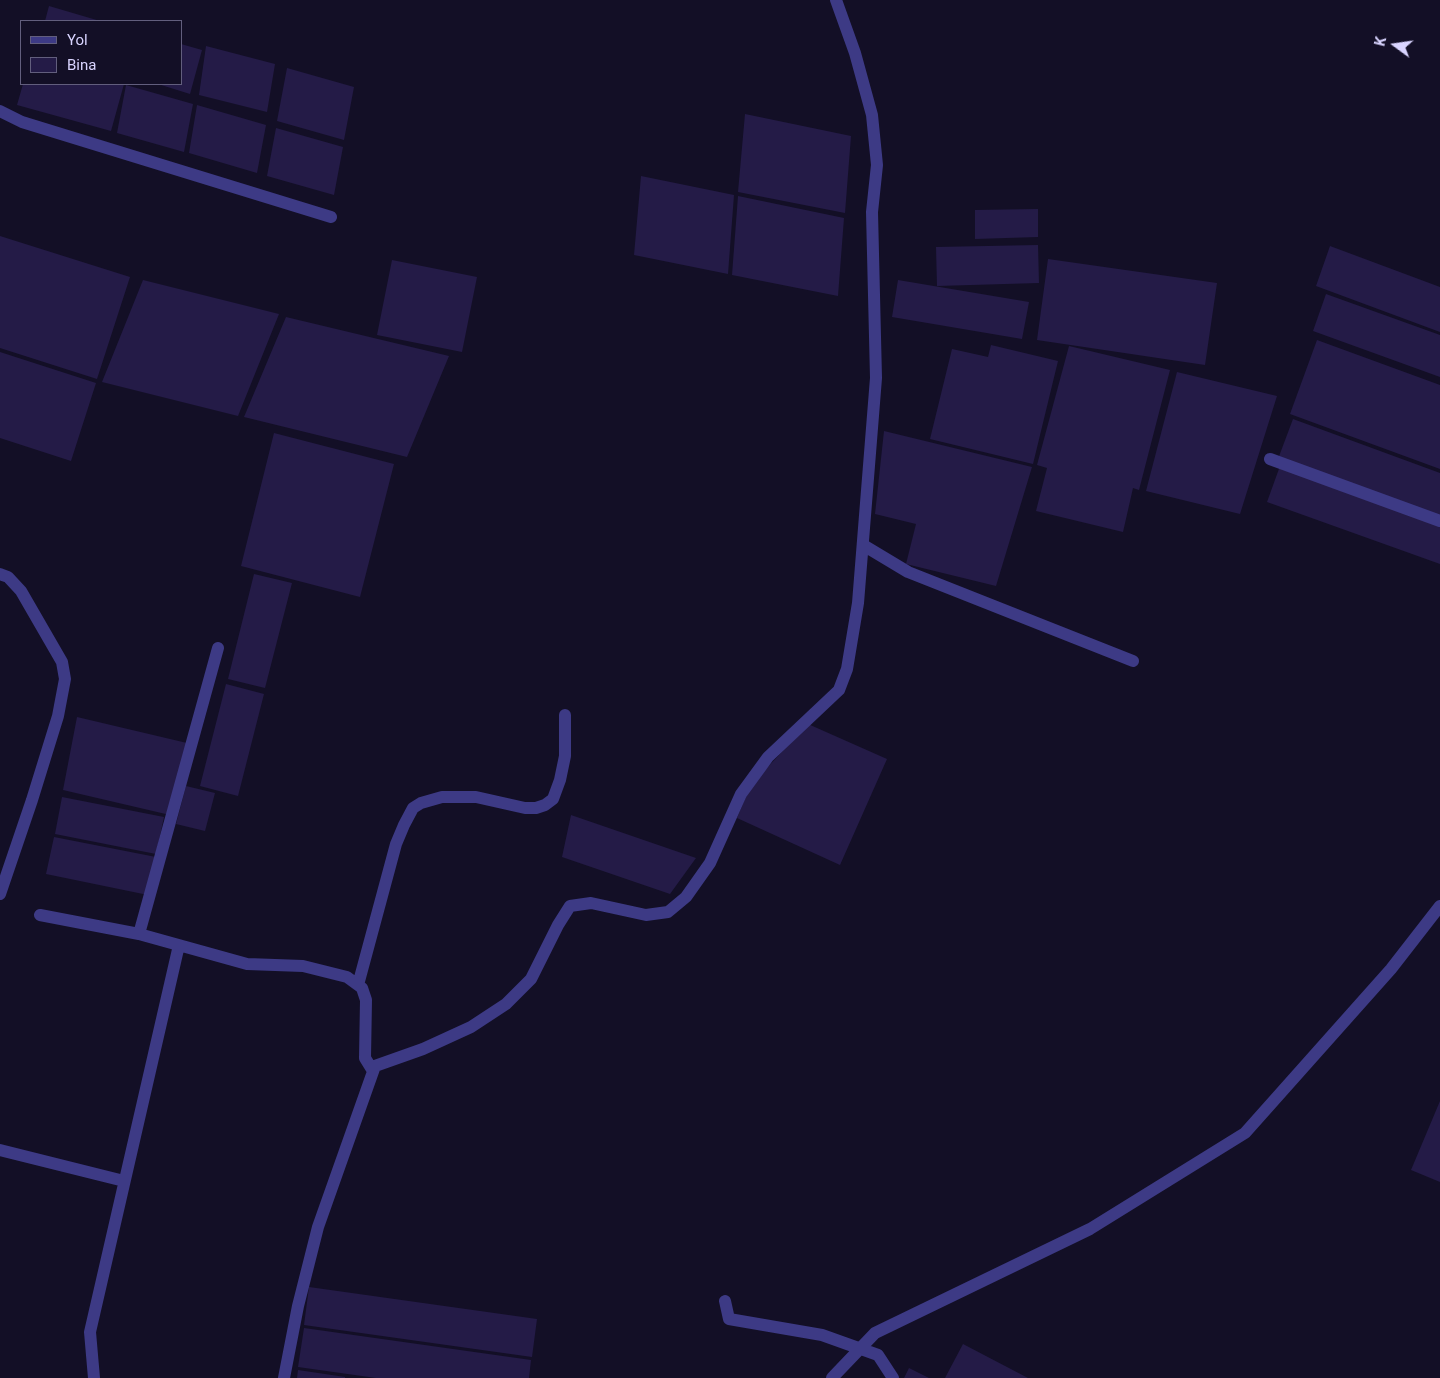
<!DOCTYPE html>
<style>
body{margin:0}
#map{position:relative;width:1440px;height:1378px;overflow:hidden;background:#130f26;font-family:Roboto,sans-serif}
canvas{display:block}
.legend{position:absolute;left:20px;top:20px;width:162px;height:65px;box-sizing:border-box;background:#130f26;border:1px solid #625e7d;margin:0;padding:6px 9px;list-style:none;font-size:15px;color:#d9d4ff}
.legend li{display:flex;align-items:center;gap:10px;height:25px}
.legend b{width:25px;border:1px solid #625e7d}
.north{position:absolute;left:1370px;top:20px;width:50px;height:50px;-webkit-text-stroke:4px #130f26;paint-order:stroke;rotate:284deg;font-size:14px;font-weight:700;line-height:20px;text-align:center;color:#d9d4ff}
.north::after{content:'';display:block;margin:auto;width:18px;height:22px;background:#d9d4ff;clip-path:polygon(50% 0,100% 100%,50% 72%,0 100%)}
</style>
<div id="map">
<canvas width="1440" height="1378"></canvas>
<ul class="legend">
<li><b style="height:6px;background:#3d3a85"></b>Yol</li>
<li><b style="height:14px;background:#241b47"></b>Bina</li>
</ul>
<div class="north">K</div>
</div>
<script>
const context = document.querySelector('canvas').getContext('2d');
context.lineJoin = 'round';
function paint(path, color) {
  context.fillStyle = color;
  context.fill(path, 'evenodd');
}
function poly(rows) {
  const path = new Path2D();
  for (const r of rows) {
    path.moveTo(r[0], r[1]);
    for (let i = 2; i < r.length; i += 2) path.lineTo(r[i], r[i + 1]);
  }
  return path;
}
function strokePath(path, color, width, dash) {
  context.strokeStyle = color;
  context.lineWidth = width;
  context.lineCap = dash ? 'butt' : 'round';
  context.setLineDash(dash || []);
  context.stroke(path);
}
const building = poly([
 [49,6,100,21,45,21],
 [181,44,202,50,190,94,158,84,181,84],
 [206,46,275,64,267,112,199,95],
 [287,68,354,87,344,140,277,121],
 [23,84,124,84,111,131,17,105],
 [126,85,193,104,184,152,117,133],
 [197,105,266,125,257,173,189,153],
 [745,114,851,136,845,213,738,192],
 [276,128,343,147,334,195,267,176],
 [641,176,734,195,728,274,634,255],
 [738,196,844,218,838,296,732,275],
 [1038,209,1038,237,975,239,975,210],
 [0,236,130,277,97,379,0,348],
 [1038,245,1039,283,937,286,936,247],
 [1330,246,1440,287,1440,332,1316,286],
 [1048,259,1217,283,1205,365,1037,340],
 [392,260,477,277,462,352,377,335],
 [143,280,279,314,238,416,102,382],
 [898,280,1029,302,1022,339,892,317],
 [1326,294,1440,335,1440,377,1313,331],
 [286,317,449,356,407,457,244,417],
 [1317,340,1440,385,1440,469,1290,414],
 [991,345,1058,361,1033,464,930,439,952,349,988,357],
 [1069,346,1170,370,1139,490,1133,488,1123,532,1036,511,1047,468,1037,465],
 [0,352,96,383,71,461,0,438],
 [1177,372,1277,396,1240,514,1146,491],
 [1293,419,1440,473,1440,517,1278,459],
 [884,431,1032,467,996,586,906,564,916,524,875,514],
 [274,433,394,464,360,597,241,566],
 [1280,466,1440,524,1440,564,1267,502],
 [254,574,292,583,265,688,228,679],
 [226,684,264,694,238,796,200,786],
 [77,717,187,743,170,815,63,790],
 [808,724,887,759,840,865,737,818,751,785],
 [186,786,215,793,205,831,176,824],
 [62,797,164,817,156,854,55,834],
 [571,815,696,858,670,894,562,857],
 [54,837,156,857,148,895,46,874],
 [1440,1101,1440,1182,1411,1170],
 [309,1287,537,1319,532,1357,304,1325],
 [304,1328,531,1360,529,1378,376,1378,298,1367],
 [963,1344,1028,1378,945,1378],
 [909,1368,929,1378,904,1378],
 [298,1370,345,1377,345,1378,297,1378]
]);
const minor = poly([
 [0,111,22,122,331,217],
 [1270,459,1440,521],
 [863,545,908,572,1133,661],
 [0,574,8,577,21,591,62,662,65,679,58,716,32,800,0,894],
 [40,915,139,934,247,964,303,966,347,977,362,988,366,1000,365,1058,373,1071],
 [139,934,218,648],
 [358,985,396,844,404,825,413,808,421,803,442,797,476,797,525,808,536,808,545,805,553,799,560,780,565,756,565,715],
 [0,1150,124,1181],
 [725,1301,729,1319,822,1335,878,1355,893,1378],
 [94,1378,90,1332,179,945],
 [284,1378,298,1306,318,1227,375,1066,423,1049,471,1027,506,1004,531,979,558,925,570,906,591,903,646,915,668,912,686,897,710,863,741,794,768,757,839,690,847,669,858,603,876,378,872,212,877,165,872,115,855,53,836,0],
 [832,1378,875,1333,1090,1229,1245,1133,1391,969,1440,906]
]);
paint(building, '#241b47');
strokePath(minor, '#3d3a85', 12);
</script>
